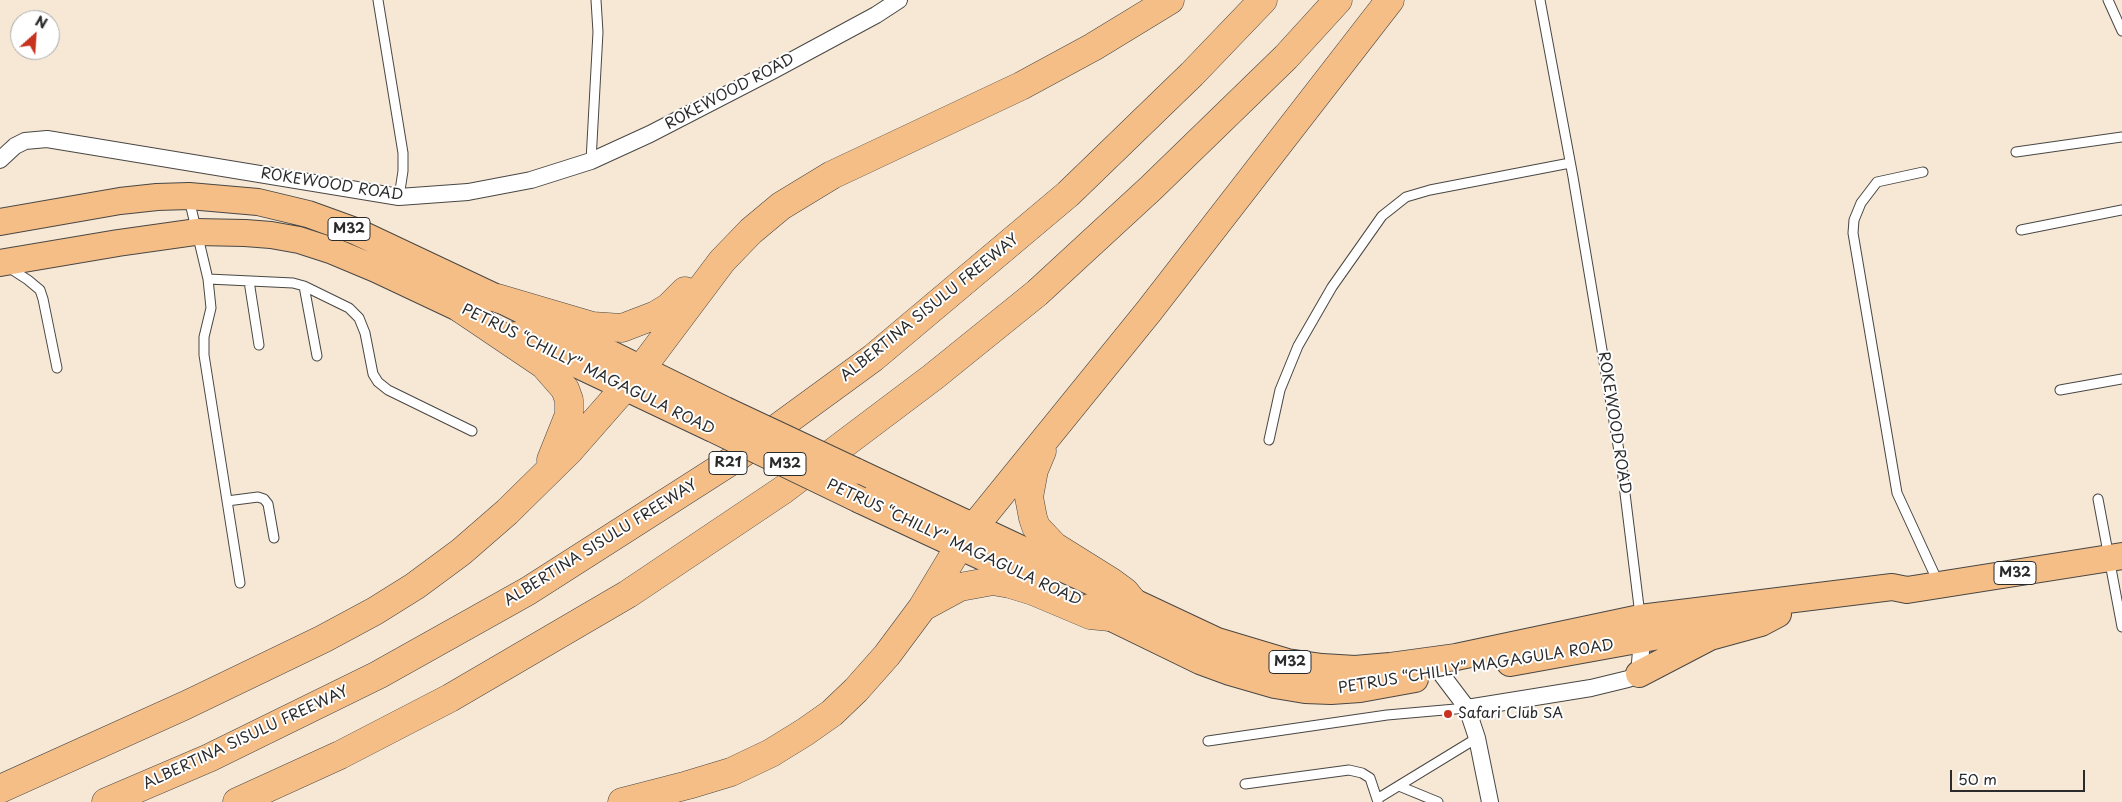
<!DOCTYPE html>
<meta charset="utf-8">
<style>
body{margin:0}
#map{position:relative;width:2122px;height:802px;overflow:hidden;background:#f6e8d5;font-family:"Playpen Sans",sans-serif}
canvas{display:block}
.north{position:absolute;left:10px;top:10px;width:50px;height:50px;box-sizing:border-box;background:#fff;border:1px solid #aaa;border-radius:50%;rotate:26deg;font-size:14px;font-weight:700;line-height:20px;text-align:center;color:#2b2b2b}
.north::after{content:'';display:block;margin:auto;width:18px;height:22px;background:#c8321e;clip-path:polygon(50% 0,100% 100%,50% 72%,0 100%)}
.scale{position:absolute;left:1950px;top:770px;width:135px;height:22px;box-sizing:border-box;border:2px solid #2b2b2b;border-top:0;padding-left:6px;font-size:15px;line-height:18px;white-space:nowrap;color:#2b2b2b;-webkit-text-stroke:4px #fff;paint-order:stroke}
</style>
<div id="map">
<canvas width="2122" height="802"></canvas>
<div class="north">N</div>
<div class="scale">50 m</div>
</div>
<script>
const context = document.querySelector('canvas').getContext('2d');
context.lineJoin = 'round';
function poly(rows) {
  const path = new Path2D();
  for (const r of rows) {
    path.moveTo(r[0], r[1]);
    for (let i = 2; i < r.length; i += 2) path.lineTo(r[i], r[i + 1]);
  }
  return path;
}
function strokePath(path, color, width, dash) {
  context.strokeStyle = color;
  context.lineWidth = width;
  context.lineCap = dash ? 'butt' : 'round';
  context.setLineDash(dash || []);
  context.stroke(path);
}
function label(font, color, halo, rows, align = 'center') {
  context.font = font + ' "Playpen Sans",sans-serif';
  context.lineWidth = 4;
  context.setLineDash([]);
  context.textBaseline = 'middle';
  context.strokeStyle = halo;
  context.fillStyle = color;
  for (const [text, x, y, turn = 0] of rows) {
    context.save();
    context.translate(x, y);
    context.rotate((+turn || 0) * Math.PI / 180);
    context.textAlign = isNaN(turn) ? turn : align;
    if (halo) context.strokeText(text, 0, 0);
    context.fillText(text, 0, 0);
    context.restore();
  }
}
const service = poly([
 [378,0,403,153,403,171,399,197],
 [1540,0,1573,177,1622,469,1640,615],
 [2108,0,2122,31],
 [2016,152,2122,137],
 [591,161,598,32,596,0],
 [1923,172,1877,182,1861,203,1854,220,1853,233,1897,493,1938,582],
 [189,199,208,279,211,308,204,337,204,355,240,583],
 [2021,230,2122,210],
 [8,267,28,280,40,290,43,299,57,368],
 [208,279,293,283,304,286,349,308,359,318,365,333,373,374,378,382,388,390,472,431],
 [249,281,259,345],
 [304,286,317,356],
 [2060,390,2122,379],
 [1269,440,1280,390,1298,346,1332,287,1382,216,1406,197,1430,190,1570,163],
 [2098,499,2122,627],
 [227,501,258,497,264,499,268,504,274,538],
 [1208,741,1387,715,1467,708],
 [1245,784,1349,770,1362,773,1370,778,1377,799],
 [1399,786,1438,802],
 [1378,802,1377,799,1477,738]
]);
const minor = poly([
 [0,160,15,146,25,141,47,139,399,197,468,192,531,180,591,161,650,134,774,70,876,15,899,0],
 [1442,675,1467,708,1477,738,1490,802],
 [1467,708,1591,688,1628,679,1639,674,1642,640,1641,630]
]);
const primary = poly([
 [0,222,120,201,157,197,189,196,258,202,308,214,355,231,497,298,725,410],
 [0,263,118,243,196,232,245,233,271,235,299,240,333,251,376,269,480,318],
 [515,335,711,428],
 [855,471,1217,641,1287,662,1322,667,1355,669,1390,666,1456,657,1640,618,1892,587,1907,590,2122,556],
 [860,500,1045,586],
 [1089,607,1200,661,1230,672,1275,685,1305,690,1331,691,1360,689,1415,679],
 [1510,663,1742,621],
 [1639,674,1710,637,1761,623,1778,614]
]);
const motorway = poly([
 [497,298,592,326,622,328,656,315,669,307,685,291],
 [461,309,544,365,565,389,569,400,569,415,551,460],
 [1042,451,1034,470,1029,497,1033,518,1036,527,1054,546,1110,581,1125,592,1134,603],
 [923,607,960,587,993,581,1010,584,1033,591,1090,615,1110,617],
 [0,789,186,705,323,639,375,611,415,586,461,552,507,512,569,451,641,369,722,261,751,231,781,206,832,175,1021,86,1093,47,1170,0],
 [106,802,209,758,378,675,528,591,736,458,873,358,1068,194,1192,74,1263,0],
 [237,802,340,755,450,698,628,594,783,490,933,377,1037,293,1151,188,1286,57,1338,0],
 [622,802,688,785,731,772,771,753,805,732,832,713,856,690,887,655,922,608,960,545,974,527,1149,311,1390,0]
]);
const primaryBridge = poly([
 [725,410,855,471],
 [711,428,860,500]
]);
const markers = [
 [1448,714,5,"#c8321e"]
];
const shields = [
 [349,229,42],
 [728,463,38],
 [785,464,42],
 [2015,573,42],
 [1290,662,42]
];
const shieldNames = [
 ["M32",349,229],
 ["R21",728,463],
 ["M32",785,464],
 ["M32",2015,573],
 ["M32",1290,662]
];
const streetNames = [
 ["ROKEWOOD ROAD",730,92,-28],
 ["ROKEWOOD ROAD",332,185,9],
 ["ALBERTINA SISULU FREEWAY",930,308,-39],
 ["PETRUS “CHILLY” MAGAGULA ROAD",588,370,26],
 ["ROKEWOOD ROAD",1614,423,81],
 ["ALBERTINA SISULU FREEWAY",601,543,-32],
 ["PETRUS “CHILLY” MAGAGULA ROAD",954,543,25],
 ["PETRUS “CHILLY” MAGAGULA ROAD",1476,667,-9],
 ["ALBERTINA SISULU FREEWAY",246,738,-25]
];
const poiNames = [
 ["Safari Club SA",1458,714]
];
strokePath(service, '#494744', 11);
strokePath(minor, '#494744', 18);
strokePath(primary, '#494744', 28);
strokePath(motorway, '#494744', 29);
strokePath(service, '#fff', 9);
strokePath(minor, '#fff', 16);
strokePath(primary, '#f6be87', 26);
strokePath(motorway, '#f6be87', 28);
strokePath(primaryBridge, '#494744', 28, []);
strokePath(primaryBridge, '#f6be87', 26);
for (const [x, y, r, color] of markers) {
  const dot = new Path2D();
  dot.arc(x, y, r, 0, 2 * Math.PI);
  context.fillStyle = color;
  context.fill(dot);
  strokePath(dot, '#fff', 2);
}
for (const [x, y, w] of shields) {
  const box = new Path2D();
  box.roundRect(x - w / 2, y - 11.5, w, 23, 4);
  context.fillStyle = '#fff';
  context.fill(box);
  strokePath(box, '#2b2b2b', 1);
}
label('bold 14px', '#2b2b2b', null, shieldNames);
label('15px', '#2b2b2b', '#fff', streetNames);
label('15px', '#2b2b2b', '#fff', poiNames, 'left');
</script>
